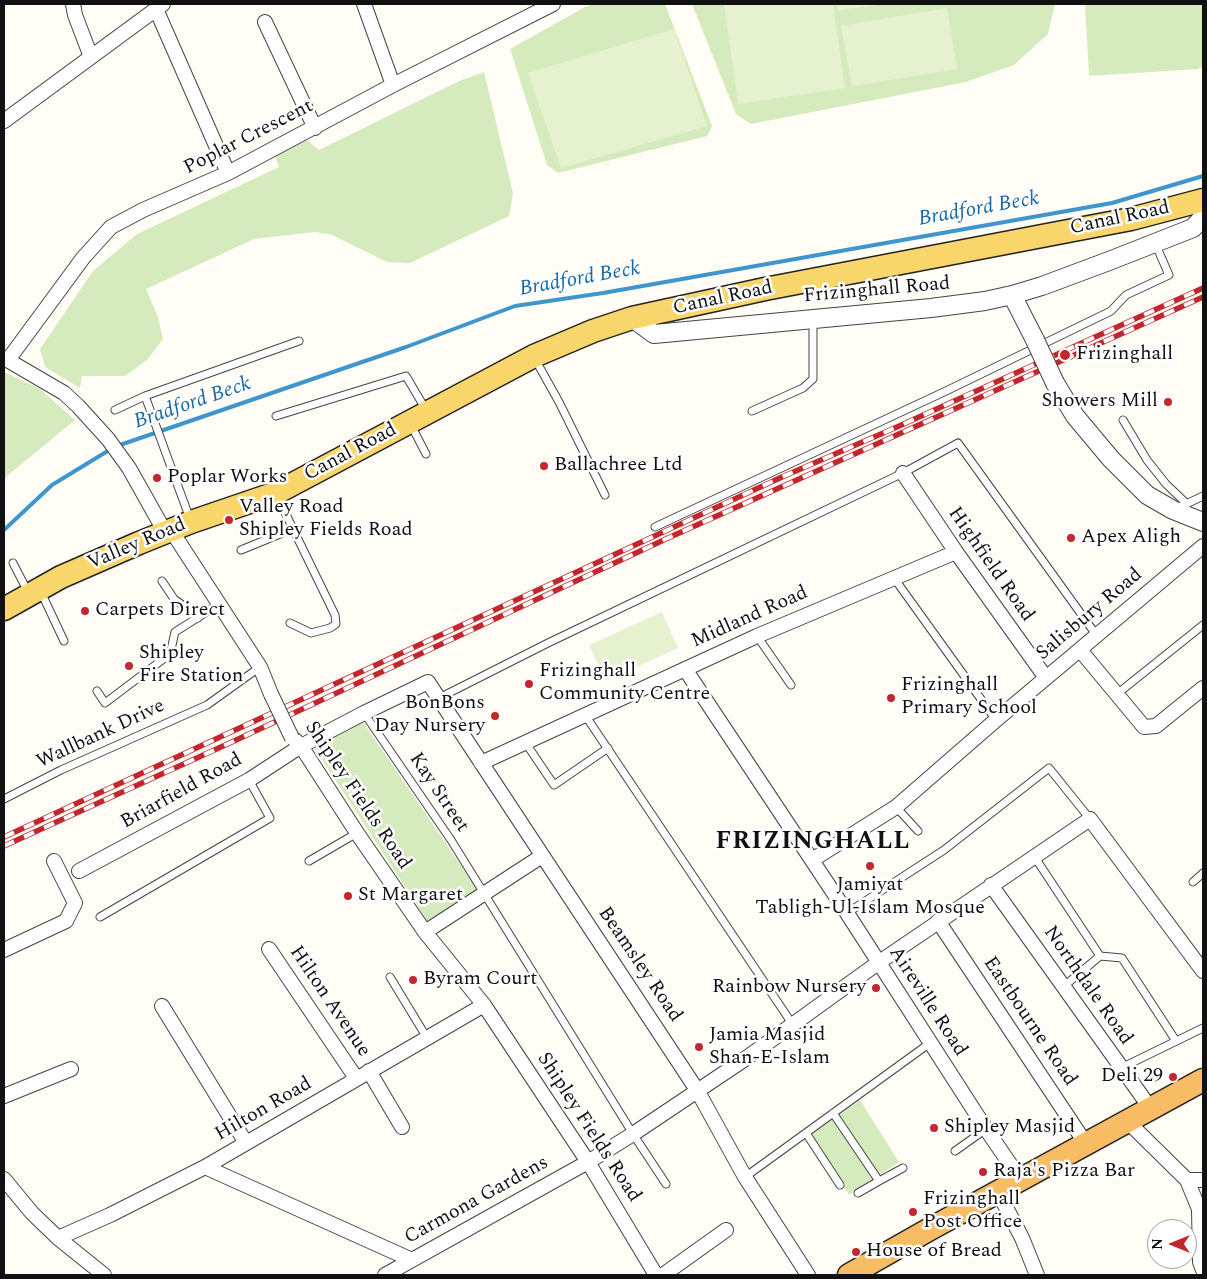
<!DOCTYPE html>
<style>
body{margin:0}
#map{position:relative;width:1207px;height:1279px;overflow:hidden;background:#fffdf5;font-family:Spectral,serif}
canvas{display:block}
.frame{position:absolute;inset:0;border:5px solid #111;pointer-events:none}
.north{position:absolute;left:1147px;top:1219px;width:50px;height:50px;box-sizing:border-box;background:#fff;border:1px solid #a0a0a0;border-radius:50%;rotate:270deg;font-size:14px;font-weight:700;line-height:20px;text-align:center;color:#111}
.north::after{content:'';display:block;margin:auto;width:18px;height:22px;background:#c4262e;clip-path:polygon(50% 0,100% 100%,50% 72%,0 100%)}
</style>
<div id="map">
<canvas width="1207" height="1279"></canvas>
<div class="frame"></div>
<div class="north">N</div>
</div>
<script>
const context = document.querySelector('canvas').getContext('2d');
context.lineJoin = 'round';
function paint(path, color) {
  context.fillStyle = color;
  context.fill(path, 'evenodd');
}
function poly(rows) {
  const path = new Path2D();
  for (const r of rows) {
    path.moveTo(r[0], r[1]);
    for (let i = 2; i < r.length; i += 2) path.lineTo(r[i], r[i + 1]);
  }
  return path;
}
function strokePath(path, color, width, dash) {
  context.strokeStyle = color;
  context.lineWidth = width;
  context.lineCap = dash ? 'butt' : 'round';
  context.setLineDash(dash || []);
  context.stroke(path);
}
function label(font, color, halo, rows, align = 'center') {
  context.font = font + ' Spectral,serif';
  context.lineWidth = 5;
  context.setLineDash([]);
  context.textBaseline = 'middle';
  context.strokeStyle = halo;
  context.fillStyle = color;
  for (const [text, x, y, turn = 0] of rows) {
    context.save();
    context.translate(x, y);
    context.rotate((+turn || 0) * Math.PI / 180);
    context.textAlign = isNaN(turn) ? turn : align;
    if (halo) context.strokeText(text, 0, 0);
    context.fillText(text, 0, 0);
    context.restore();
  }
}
const green = poly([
 [595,4,665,4,712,126,707,136,558,173,547,165,510,49,585,7],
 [692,4,1055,4,1048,34,1014,65,966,82,751,124,736,114],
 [1085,4,1203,4,1203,67,1198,69,1089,76],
 [484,72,513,193,509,216,410,263,387,262,332,235,315,232,254,239,146,289,158,317,163,339,147,360,125,376,82,376,80,388,45,367,40,349,93,271,137,234,279,167,275,155,306,139,319,150,459,81],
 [4,372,40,389,75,420,7,476,4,481],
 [363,722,477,889,428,922,314,747],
 [860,1100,899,1162,849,1195,812,1134]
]);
const pitch = poly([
 [724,4,833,4,845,88,738,104],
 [837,4,886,4,838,10],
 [947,8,957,69,852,86,841,26],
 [674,29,707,126,561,168,528,73],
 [662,612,678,648,606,681,589,645]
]);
const stream = poly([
 [117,446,406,347,515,306,603,293,1112,203,1203,176],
 [4,530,52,485,111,449]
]);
const service = poly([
 [535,359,559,402,605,495],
 [145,396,299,341],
 [115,410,145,396,190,519],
 [752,411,803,388,813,379,813,319],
 [276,416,406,376,426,410],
 [1123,420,1147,460,1166,484,1187,504],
 [411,425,426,454],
 [277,496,335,615,336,624,330,628,311,633,290,623],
 [1182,506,1203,496],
 [655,527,946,391,1111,311,1126,295,1169,275,1155,243],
 [241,550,285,532,293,527],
 [13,563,28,592],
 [894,578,996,720],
 [162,581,174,599,194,613,198,618],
 [41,592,64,641],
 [757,636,791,685],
 [97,691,105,703,170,654,175,632,219,604],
 [1117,694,1203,625],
 [439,698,548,643,903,473,958,443,1097,636],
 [364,713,451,840,633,1134,666,1184],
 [585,715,793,1025],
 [525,742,554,785,608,748],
 [4,799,61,770,207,705,260,667],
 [896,807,918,831],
 [1034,856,1100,956,1122,958,1176,1041],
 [309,861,357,833],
 [1193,882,1203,873],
 [847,913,944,850,1049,768,1090,819],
 [100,917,270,818,249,780],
 [390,977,427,1038],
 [1063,987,1100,956],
 [1121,1068,1203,1028],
 [833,1113,879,1181,858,1193],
 [806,1133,840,1185],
 [955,1151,986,1129],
 [745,1177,930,1043],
 [879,1181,903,1168]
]);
const minor = poly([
 [73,4,75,15,91,57],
 [364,4,393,85],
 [156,9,228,173],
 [265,22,315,128],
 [4,121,163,4],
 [4,358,64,393,78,406,108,439,129,468,165,532],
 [8,360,83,258,111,227,143,210,228,173,393,85,553,4],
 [903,473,956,552,1046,678],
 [171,530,260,667,271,694],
 [1080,650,1144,727,1156,726,1203,688],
 [685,669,847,913,986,1129,1021,1180],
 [295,740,301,746,357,833,425,932,484,1005,588,1162,656,1275],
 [481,763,757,636,956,552],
 [812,860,896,807,996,720,1203,546],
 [79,871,249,780,301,746,364,713,428,682,697,1090,745,1177,808,1275],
 [991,885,1151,1109],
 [938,921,1086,1144],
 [425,932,542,856],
 [269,949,356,1078],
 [4,950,66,921,75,903,54,861],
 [162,1006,246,1143],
 [369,1071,402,1127],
 [4,1096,71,1069],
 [1128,1122,1187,1180,1199,1209,1200,1262,1203,1270],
 [205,1167,412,1260],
 [4,1179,32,1213,58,1238,104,1275],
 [1187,1180,1203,1180],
 [998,1192,1022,1238,1037,1275],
 [58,1238,110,1215,205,1167,484,1005],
 [385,1275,588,1162,633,1134,745,1059,878,963,1090,819,1203,971],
 [663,1275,726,1230]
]);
const tertiary = poly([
 [1012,295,1035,340],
 [632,318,654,334,931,308,985,301,1012,295,1042,286,1109,261,1193,228,1203,217],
 [1055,383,1075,416,1111,459,1147,495,1173,510,1203,522]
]);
const primary = poly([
 [4,609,61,577,139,543,191,522,276,493,534,356,593,331,632,318,765,289,1131,219,1203,200]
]);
const trunk = poly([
 [849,1275,930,1229,1203,1080]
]);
const rail = poly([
 [4,837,782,477,897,427,1203,288],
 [4,846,234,741,668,538,1203,297]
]);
const minorBridge = poly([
 [271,694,292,738]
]);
const tertiaryBridge = poly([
 [1035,340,1055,383]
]);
const markers = [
 [1065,355,6,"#c4262e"],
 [1168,402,5,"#c4262e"],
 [544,466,5,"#c4262e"],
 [157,478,5,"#c4262e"],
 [229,520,5,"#c4262e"],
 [1071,538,5,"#c4262e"],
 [85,611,5,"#c4262e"],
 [129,666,5,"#c4262e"],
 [529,684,5,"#c4262e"],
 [891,698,5,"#c4262e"],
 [495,716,5,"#c4262e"],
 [870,866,5,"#c4262e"],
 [348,896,5,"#c4262e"],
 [413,980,5,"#c4262e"],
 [876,988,5,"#c4262e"],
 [699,1047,5,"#c4262e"],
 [1173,1077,5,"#c4262e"],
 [934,1128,5,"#c4262e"],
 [983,1172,5,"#c4262e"],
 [913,1212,5,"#c4262e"],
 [856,1252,5,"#c4262e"]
];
const streetNames = [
 ["Poplar Crescent",249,138,-27],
 ["Canal Road",1120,219,-12],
 ["Frizinghall Road",877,291,-5],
 ["Canal Road",723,299,-12],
 ["Canal Road",351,453,-28],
 ["Valley Road",137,545,-23],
 ["Highfield Road",990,565,55],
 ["Salisbury Road",1090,615,-40],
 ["Midland Road",750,618,-24],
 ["Wallbank Drive",101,735,-25],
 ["Briarfield Road",182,792,-29],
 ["Kay Street",438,793,56],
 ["Shipley Fields Road",357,796,56],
 ["Beamsley Road",639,965,56],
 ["Northdale Road",1087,986,55],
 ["Hilton Avenue",329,1002,56],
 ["Aireville Road",927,1002,57],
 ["Eastbourne Road",1029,1022,56],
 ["Hilton Road",264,1110,-30],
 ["Shipley Fields Road",588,1128,57],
 ["Carmona Gardens",477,1201,-29]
];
const poiNames = [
 ["Frizinghall",1076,355],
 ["Showers Mill",1158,402,"right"],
 ["Ballachree Ltd",554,466],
 ["Poplar Works",167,478],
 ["Valley Road",239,508],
 ["Shipley Fields Road",239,531],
 ["Apex Aligh",1081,538],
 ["Carpets Direct",95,611],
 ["Shipley",139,654],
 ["Fire Station",139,677],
 ["Frizinghall",539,672],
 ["Community Centre",539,695],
 ["Frizinghall",901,686],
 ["Primary School",901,709],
 ["BonBons",485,704,"right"],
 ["Day Nursery",485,727,"right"],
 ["Jamiyat",870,886,"center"],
 ["Tabligh-Ul-Islam Mosque",870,909,"center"],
 ["St Margaret",358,896],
 ["Byram Court",423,980],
 ["Rainbow Nursery",866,988,"right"],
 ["Jamia Masjid",709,1036],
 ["Shan-E-Islam",709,1059],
 ["Deli 29",1163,1077,"right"],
 ["Shipley Masjid",944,1128],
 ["Raja's Pizza Bar",993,1172],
 ["Frizinghall",923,1200],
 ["Post Office",923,1223],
 ["House of Bread",866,1252]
];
const waterNames = [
 ["Bradford Beck",979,210,-10],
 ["Bradford Beck",580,280,-10],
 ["Bradford Beck",193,404,-19]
];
const districtNames = [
 ["FRIZINGHALL",813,843]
];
paint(green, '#d5ebbd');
paint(pitch, '#e6f2cf');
strokePath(stream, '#3f96cf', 4);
strokePath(service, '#444', 9);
strokePath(minor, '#444', 16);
strokePath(tertiary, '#444', 20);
strokePath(primary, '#222', 25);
strokePath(trunk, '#222', 25);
strokePath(service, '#fff', 7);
strokePath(minor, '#fff', 14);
strokePath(tertiary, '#fff', 18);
strokePath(primary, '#f9d66b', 22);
strokePath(trunk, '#f7bc64', 22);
strokePath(rail, '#c4262e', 5.5);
strokePath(rail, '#fff', 4, [11]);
strokePath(minorBridge, '#444', 16, []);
strokePath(tertiaryBridge, '#444', 20, []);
strokePath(minorBridge, '#fff', 14);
strokePath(tertiaryBridge, '#fff', 18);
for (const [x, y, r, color] of markers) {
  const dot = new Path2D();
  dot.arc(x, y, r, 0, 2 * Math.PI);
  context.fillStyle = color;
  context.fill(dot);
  strokePath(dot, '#fff', 2);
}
label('20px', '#111', '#fff', streetNames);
label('20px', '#111', '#fff', poiNames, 'left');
label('italic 21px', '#1768a6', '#fff', waterNames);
context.letterSpacing = '1px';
label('bold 25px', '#111', '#fff', districtNames);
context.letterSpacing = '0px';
</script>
